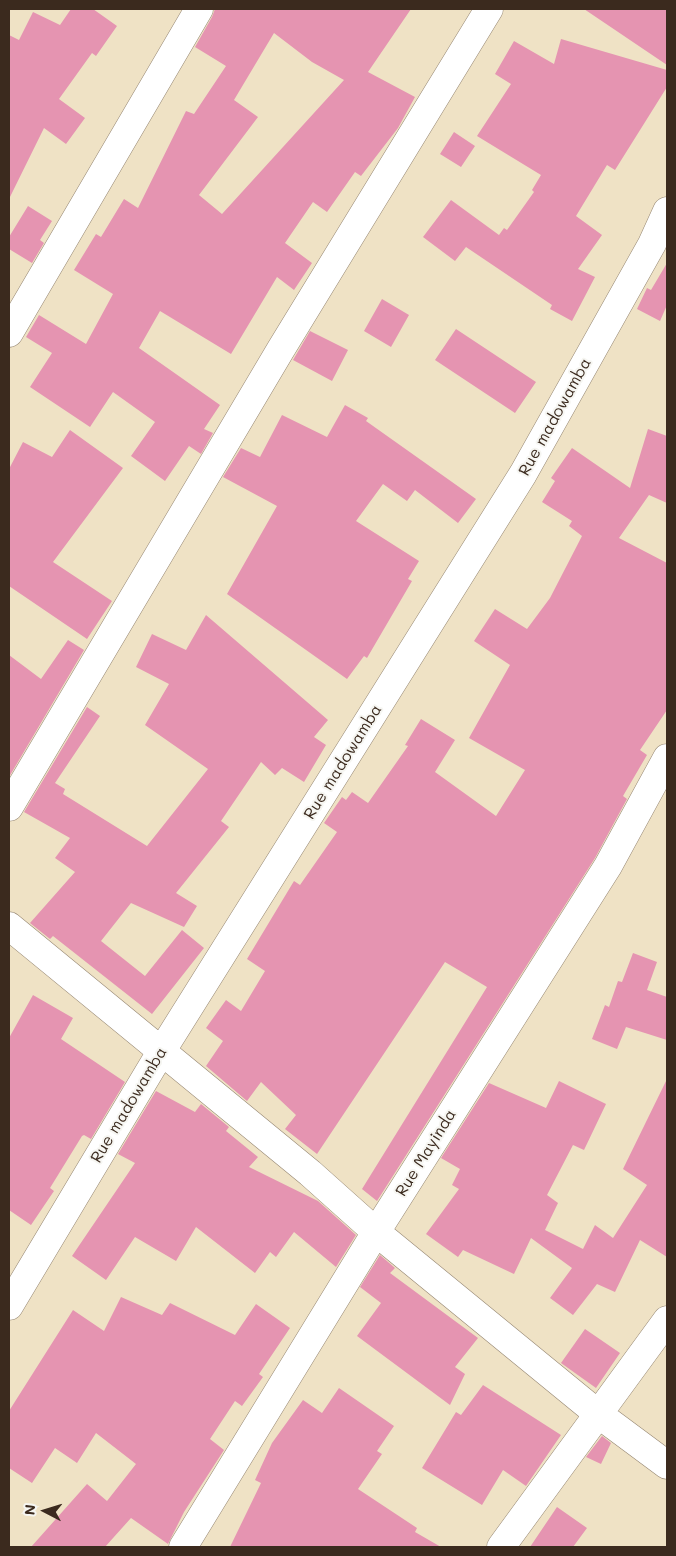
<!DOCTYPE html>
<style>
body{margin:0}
#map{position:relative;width:676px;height:1556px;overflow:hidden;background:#efe2c5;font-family:Mali,sans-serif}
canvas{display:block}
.frame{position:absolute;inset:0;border:10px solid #3b2a1e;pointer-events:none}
.north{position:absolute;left:20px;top:1486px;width:50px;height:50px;-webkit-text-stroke:4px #f6f6f2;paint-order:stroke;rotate:275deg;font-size:14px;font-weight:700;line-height:20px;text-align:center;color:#3b2a1e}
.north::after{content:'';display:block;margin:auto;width:18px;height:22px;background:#3b2a1e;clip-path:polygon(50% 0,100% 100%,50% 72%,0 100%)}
</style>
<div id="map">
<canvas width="676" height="1556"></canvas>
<div class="frame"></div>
<div class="north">N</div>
</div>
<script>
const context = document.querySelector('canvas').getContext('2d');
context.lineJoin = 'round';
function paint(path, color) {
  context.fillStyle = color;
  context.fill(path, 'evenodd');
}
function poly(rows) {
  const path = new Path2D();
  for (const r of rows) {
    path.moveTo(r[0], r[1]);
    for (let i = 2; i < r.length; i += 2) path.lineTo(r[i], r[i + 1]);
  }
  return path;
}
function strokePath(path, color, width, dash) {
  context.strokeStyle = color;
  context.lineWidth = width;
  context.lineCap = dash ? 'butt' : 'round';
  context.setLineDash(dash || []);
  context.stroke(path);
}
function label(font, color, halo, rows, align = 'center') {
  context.font = font + ' Mali,sans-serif';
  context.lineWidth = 4;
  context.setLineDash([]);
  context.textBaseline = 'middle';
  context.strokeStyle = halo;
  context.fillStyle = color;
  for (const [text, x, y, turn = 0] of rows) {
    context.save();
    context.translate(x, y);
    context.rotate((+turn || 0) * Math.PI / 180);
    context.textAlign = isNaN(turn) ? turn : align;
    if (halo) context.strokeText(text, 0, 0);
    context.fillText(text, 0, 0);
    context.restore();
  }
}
const building = poly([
 [71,9,93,9,117,26,96,56,92,53,59,99,85,118,66,144,44,128,9,199,9,35,19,40,33,12,60,25],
 [215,9,411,9,368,72,415,97,398,128,361,176,355,172,327,212,313,202,285,243,312,263,294,290,277,277,231,354,160,311,139,348,220,405,204,429,213,433,201,454,189,446,165,481,131,456,155,422,113,392,90,427,30,387,52,353,26,337,39,315,86,344,113,294,74,270,96,234,101,237,124,199,138,208,186,111,194,114,226,66,195,47,212,17],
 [274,33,312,62,344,80,222,214,199,195,258,117,234,100],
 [584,9,667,9,667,65],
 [561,39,667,70,667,87,615,170,607,165,576,216,602,235,578,269,595,277,572,321,550,309,552,305,466,247,455,261,423,237,451,200,499,235,504,228,507,230,534,192,532,190,541,175,477,136,511,84,495,74,514,41,554,64],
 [454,132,475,146,461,167,440,154],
 [28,206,52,221,40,240,44,243,32,263,9,249,9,237],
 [667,263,667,305,660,321,637,309,647,288,651,290],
 [382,299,409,315,391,347,364,331],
 [456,329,536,382,515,413,435,360],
 [310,331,348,350,332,381,293,360],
 [345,405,368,418,366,421,476,499,458,523,415,490,407,501,383,484,356,521,419,561,408,579,412,581,367,658,364,656,347,679,227,594,277,506,223,477,241,448,260,457,282,415,327,437],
 [648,429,667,436,667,503,649,495,619,538,667,563,667,710,640,750,647,755,623,796,627,799,595,858,377,1201,362,1189,487,987,445,962,317,1154,285,1129,296,1115,261,1082,247,1101,206,1066,223,1041,206,1028,226,1000,241,1011,265,971,247,959,294,881,300,885,337,832,324,823,342,797,346,800,352,792,368,803,408,746,405,745,421,719,455,740,435,772,496,816,525,770,469,738,510,665,474,641,495,609,527,629,550,598,582,536,569,526,572,521,542,502,555,481,551,478,572,448,630,488],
 [70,430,123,468,53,562,112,601,87,639,9,586,9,469,23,442,52,457],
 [206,615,328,720,314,737,326,745,304,782,282,768,275,775,261,762,221,821,229,827,176,893,197,906,184,927,131,903,101,941,145,976,182,930,204,948,152,1014,53,936,50,939,30,923,75,872,55,858,70,838,24,812,87,707,100,716,55,783,65,789,63,794,147,846,208,769,145,725,169,684,136,667,152,634,186,650],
 [68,640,84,650,9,777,9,655,41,679],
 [633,953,657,962,647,990,667,997,667,1040,626,1027,617,1049,592,1039,605,1005,609,1007,618,981,622,982],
 [33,995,73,1018,61,1039,125,1082,91,1139,84,1135,82,1136,50,1188,54,1191,31,1225,9,1210,9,1038],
 [667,1079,667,1257,640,1240,615,1292,597,1284,573,1315,550,1298,572,1268,531,1238,514,1274,463,1250,458,1257,426,1234,459,1189,452,1185,460,1169,441,1158,489,1083,546,1108,559,1081,606,1104,584,1150,573,1145,547,1195,558,1203,545,1230,583,1249,595,1225,613,1238,647,1185,623,1169],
 [156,1091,195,1112,201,1104,229,1127,226,1131,258,1157,249,1167,318,1201,356,1235,336,1267,294,1232,276,1257,270,1252,255,1273,196,1227,176,1261,135,1237,106,1280,72,1256,135,1163,118,1154],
 [380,1255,395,1268,390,1273,478,1338,455,1367,465,1374,450,1405,357,1336,381,1303,360,1287],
 [121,1297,162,1315,170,1303,235,1335,256,1304,290,1328,259,1374,263,1377,242,1406,235,1401,210,1439,224,1450,184,1512,168,1544,131,1518,105,1547,31,1547,87,1484,107,1501,136,1464,96,1433,77,1463,55,1448,32,1483,9,1468,9,1411,73,1310,104,1331],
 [585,1329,620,1353,596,1388,561,1363],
 [483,1385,561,1435,526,1486,503,1470,482,1505,422,1468,456,1412,461,1415],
 [339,1388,394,1426,377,1451,382,1454,358,1489,417,1528,415,1532,441,1547,230,1547,261,1483,255,1480,272,1443,303,1400,322,1413],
 [602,1436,611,1443,601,1464,586,1457],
 [557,1507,587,1528,573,1547,530,1547]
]);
const minor = poly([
 [9,333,199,9],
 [9,807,281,349,489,9],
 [9,926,310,1173,376,1232,597,1413,667,1465],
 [9,1306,161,1052,523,474,652,244,667,211],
 [183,1547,376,1232,608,866,667,758],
 [501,1547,667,1320]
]);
const streetNames = [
 ["Rue madowamba",555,417,-61],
 ["Rue madowamba",343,762,-58],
 ["Rue madowamba",129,1105,-59],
 ["Rue Mayinda",426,1153,-58]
];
paint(building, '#e594b1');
strokePath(minor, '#958672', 29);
strokePath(minor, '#fff', 28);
label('16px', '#3b2a1e', '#f6f6f2', streetNames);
</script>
